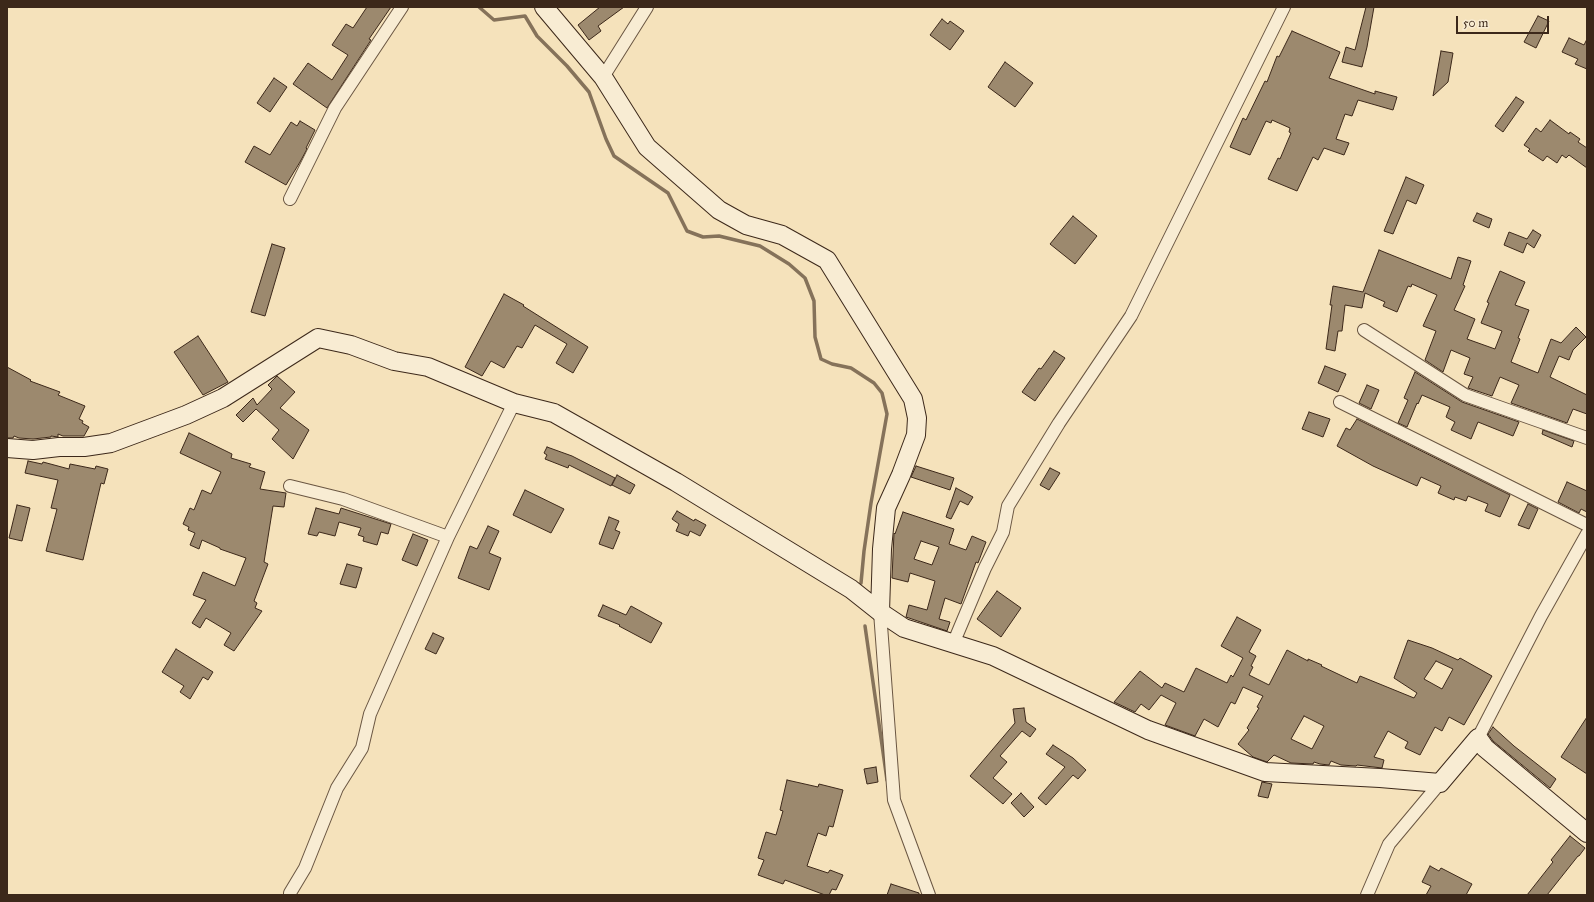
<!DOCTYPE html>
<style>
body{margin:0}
#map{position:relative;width:1594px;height:902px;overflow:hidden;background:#f5e2bb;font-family:"IM FELL Great Primer",serif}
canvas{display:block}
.frame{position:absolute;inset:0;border:8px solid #3c281a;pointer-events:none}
.scale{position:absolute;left:1456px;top:16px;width:93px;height:18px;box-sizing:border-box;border:2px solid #3c281a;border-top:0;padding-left:5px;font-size:12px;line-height:14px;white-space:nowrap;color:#3c281a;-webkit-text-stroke:3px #f8ecd3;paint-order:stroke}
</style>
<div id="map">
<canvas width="1594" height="902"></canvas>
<div class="frame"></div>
<div class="scale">50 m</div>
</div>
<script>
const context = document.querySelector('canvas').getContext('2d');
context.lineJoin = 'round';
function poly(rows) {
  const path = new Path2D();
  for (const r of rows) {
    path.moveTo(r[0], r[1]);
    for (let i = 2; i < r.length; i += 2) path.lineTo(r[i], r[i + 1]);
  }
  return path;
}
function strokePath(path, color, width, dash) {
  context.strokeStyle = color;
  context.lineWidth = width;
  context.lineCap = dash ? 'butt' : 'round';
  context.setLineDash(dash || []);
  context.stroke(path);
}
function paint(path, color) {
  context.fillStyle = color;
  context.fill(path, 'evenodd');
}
const stream = poly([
 [479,7,494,20,525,16,537,36,567,66,589,92,606,139,614,156,668,193,687,231,703,237,719,236,760,246,789,264,805,278,814,301,815,337,821,359,832,364,851,368,874,383,882,393,887,414,871,503,864,551,861,583],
 [865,626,887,780]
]);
const building = poly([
 [367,7,391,7,369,39,371,40,327,108,293,84,308,63,332,80,348,55,332,45,346,24,353,28,367,7],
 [600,7,624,7,598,26,601,31,589,40,578,25,600,7],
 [1366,7,1374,7,1367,47,1362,67,1342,62,1346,47,1355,50,1366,7],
 [1538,16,1549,21,1536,48,1524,42,1538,16],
 [942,19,948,24,950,21,964,31,950,50,930,35,942,19],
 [1292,31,1340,52,1329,78,1375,94,1375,91,1397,97,1393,110,1358,100,1352,116,1345,114,1336,139,1349,143,1344,155,1324,148,1318,160,1313,157,1297,191,1268,179,1278,158,1280,159,1291,133,1289,132,1290,128,1272,120,1271,123,1266,121,1250,155,1230,147,1243,118,1246,120,1265,81,1267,82,1277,56,1279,57,1292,31],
 [1569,38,1584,45,1587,39,1587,69,1575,64,1578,59,1562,52,1569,38],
 [1441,51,1453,53,1448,82,1433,96,1441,51],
 [1005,62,1033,83,1015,107,988,87,1005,62],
 [274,78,287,87,270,112,257,103,274,78],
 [1516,97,1524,102,1503,132,1495,126,1516,97],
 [1550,120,1569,134,1570,132,1580,139,1578,142,1587,148,1587,168,1569,155,1566,158,1562,155,1557,163,1547,156,1543,161,1528,151,1530,149,1524,145,1536,128,1541,132,1550,120],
 [300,121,315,130,306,148,307,149,300,162,286,185,245,162,254,146,270,155,291,122,297,126,300,121],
 [1406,177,1424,185,1416,204,1407,200,1393,234,1384,231,1406,177],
 [1477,213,1492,219,1489,228,1473,221,1477,213],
 [1073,216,1097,236,1075,264,1050,244,1073,216],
 [1533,230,1541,235,1534,248,1527,243,1523,253,1504,245,1509,232,1527,239,1533,230],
 [272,244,285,248,265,316,251,312,272,244],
 [1379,250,1451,279,1458,257,1471,261,1463,285,1465,286,1454,310,1475,319,1467,339,1495,349,1502,331,1481,323,1489,303,1487,302,1500,271,1525,282,1515,305,1529,310,1518,338,1520,339,1511,362,1538,373,1551,339,1561,343,1576,327,1586,337,1573,350,1569,360,1559,356,1550,377,1587,395,1587,414,1573,409,1567,423,1511,403,1519,385,1500,377,1492,396,1468,388,1473,377,1464,374,1470,358,1451,350,1443,372,1425,360,1436,331,1423,326,1437,295,1412,284,1411,287,1408,286,1397,312,1383,306,1385,302,1365,293,1362,308,1345,305,1342,331,1338,331,1335,351,1326,349,1332,305,1330,305,1333,286,1363,292,1379,250],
 [504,294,524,305,523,306,588,347,573,373,556,363,567,344,535,325,522,348,517,346,504,368,491,361,482,376,465,367,504,294],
 [198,336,228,382,203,395,174,352,198,336],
 [1054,351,1065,358,1035,401,1022,392,1039,368,1041,369,1054,351],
 [1325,366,1346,374,1338,392,1318,383,1325,366],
 [7,367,31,380,30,381,60,392,58,395,85,406,79,419,83,421,82,423,89,427,84,436,63,436,58,434,58,437,51,436,51,437,33,439,19,438,14,436,13,438,7,438,7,367],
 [1415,372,1462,402,1519,422,1513,436,1478,422,1471,439,1451,430,1455,422,1446,417,1450,407,1422,395,1418,404,1417,403,1407,427,1398,423,1408,400,1404,398,1415,372],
 [277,376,295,392,280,408,309,430,293,459,272,439,279,430,256,409,243,422,236,415,253,398,257,405,272,389,268,385,277,376],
 [1367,385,1379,390,1371,409,1359,403,1367,385],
 [1309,412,1330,419,1323,437,1302,429,1309,412],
 [1357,419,1510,495,1500,517,1485,511,1488,504,1468,496,1466,501,1455,497,1454,500,1438,493,1441,486,1421,477,1417,486,1373,466,1337,446,1346,428,1350,430,1357,419],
 [1543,430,1574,441,1572,447,1542,434,1543,430],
 [189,433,232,454,231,458,251,464,249,467,265,472,260,489,286,493,284,507,273,506,264,562,268,564,254,601,257,603,255,608,262,611,234,651,224,645,231,633,206,618,200,628,192,623,206,600,193,595,203,572,235,586,246,558,220,549,220,548,202,540,199,549,190,545,195,533,188,530,189,527,183,524,190,508,194,510,202,490,211,494,221,472,180,453,189,433],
 [547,447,572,456,615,478,611,486,569,465,568,468,545,459,547,455,544,453,547,447],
 [28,461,42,464,43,462,69,469,70,464,95,469,96,466,108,469,104,484,101,483,83,560,46,551,57,509,51,508,58,480,25,473,28,461],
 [916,466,954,478,950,490,911,477,916,466],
 [1050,468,1060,473,1049,490,1040,485,1050,468],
 [617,475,635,485,630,494,612,485,617,475],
 [1567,482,1587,491,1587,512,1581,509,1579,513,1558,502,1567,482],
 [956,488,973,497,968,505,960,501,951,519,946,517,956,488],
 [525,490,564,509,551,533,513,515,525,490],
 [1528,504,1538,509,1529,529,1518,525,1528,504],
 [17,505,30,508,22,541,9,538,17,505],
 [316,508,339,514,341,508,391,524,388,534,381,532,377,545,363,541,364,537,358,535,361,528,339,522,335,536,319,532,317,536,308,534,316,508],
 [677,511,694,521,695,519,706,525,700,536,690,531,688,536,676,531,679,524,672,519,677,511],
 [903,512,954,529,949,544,966,550,972,536,986,542,978,563,976,562,961,604,945,598,939,619,950,622,947,631,906,617,909,605,927,610,935,581,910,573,908,582,892,578,894,533,895,534,903,512],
 [921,541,939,547,932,565,914,559,921,541],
 [609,517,619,521,615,530,620,532,613,549,599,544,609,517],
 [488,526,499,531,489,553,501,558,489,590,458,578,470,546,477,549,488,526],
 [413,534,428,540,417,566,402,560,413,534],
 [347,564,362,568,356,588,340,584,347,564],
 [997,591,1021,608,1001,637,977,619,997,591],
 [603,605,626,615,631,606,662,623,651,643,619,626,620,625,598,616,603,605],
 [1237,617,1261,630,1249,652,1256,656,1251,666,1253,667,1249,675,1269,685,1287,650,1308,661,1308,659,1322,665,1321,666,1357,683,1360,676,1414,698,1417,693,1394,678,1408,640,1432,648,1458,660,1460,658,1492,676,1464,725,1449,717,1442,731,1435,727,1420,755,1405,748,1408,742,1388,731,1374,757,1384,760,1382,768,1357,765,1356,766,1341,765,1331,761,1329,765,1320,764,1314,762,1313,764,1291,763,1274,755,1267,762,1253,757,1238,744,1249,730,1247,728,1259,708,1257,707,1263,696,1243,687,1235,704,1231,702,1218,727,1204,719,1195,736,1165,725,1176,703,1161,695,1149,710,1141,704,1135,712,1114,702,1140,671,1162,688,1165,683,1184,692,1196,668,1227,683,1231,675,1233,677,1243,658,1221,646,1237,617],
 [1436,661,1453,669,1442,689,1424,679,1436,661],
 [1304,716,1324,726,1312,749,1291,739,1304,716],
 [433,633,444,638,436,654,425,649,433,633],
 [176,649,213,672,208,680,203,677,190,699,180,692,184,686,162,672,176,649],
 [1024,708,1026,722,1036,729,1030,737,1022,731,1000,756,1007,762,993,778,1012,794,1003,804,970,776,1015,723,1013,709,1024,708],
 [1587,717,1587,774,1561,757,1587,717],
 [1493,727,1514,746,1556,779,1550,788,1493,741,1488,734,1493,727],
 [1053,745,1073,758,1086,770,1078,779,1073,775,1046,805,1038,798,1065,767,1046,754,1053,745],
 [876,767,878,782,867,784,864,769,876,767],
 [787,780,818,787,819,784,843,790,833,827,829,826,826,836,818,833,807,866,828,873,830,870,843,875,836,890,832,889,829,895,825,895,785,880,783,884,758,875,764,860,758,858,766,832,776,835,783,811,780,810,787,780],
 [1262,782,1272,784,1268,798,1258,796,1262,782],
 [1021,793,1034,807,1024,817,1011,803,1021,793],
 [1570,836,1585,848,1579,856,1578,856,1547,895,1527,895,1553,862,1551,860,1570,836],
 [1430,866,1439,871,1441,868,1472,884,1466,895,1426,895,1431,886,1422,882,1430,866],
 [891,884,919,893,919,895,887,895,891,884]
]);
const street = poly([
 [603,77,647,7],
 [290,199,335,108,402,7],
 [1364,330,1465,395,1587,438],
 [1340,402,1587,525],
 [290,486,343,499,448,537],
 [880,612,894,800,929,895],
 [953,644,985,568,1003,532,1008,506,1059,423,1131,316,1284,7],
 [1478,738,1541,616,1587,534],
 [290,895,290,893,305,868,337,788,362,748,370,714,448,537,514,403],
 [1367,895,1389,844,1440,783]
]);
const secondary = poly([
 [544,7,603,77,647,147,719,210,746,225,782,235,827,260,913,399,917,418,916,435,901,475,886,508,882,549,880,612],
 [7,448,33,450,59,447,84,447,111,443,186,415,223,398,318,338,351,345,394,361,428,367,514,403,554,413,676,482,851,589,880,612,904,628,993,656,1148,730,1265,772,1380,778,1440,783,1478,738,1485,748,1587,833]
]);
strokePath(stream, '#85725a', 3.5);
paint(building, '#9c896e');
strokePath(building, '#3c281a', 1);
strokePath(street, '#6a5642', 14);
strokePath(secondary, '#3c281a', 20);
strokePath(street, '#f8ecd3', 12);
strokePath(secondary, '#f8ecd3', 18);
</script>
